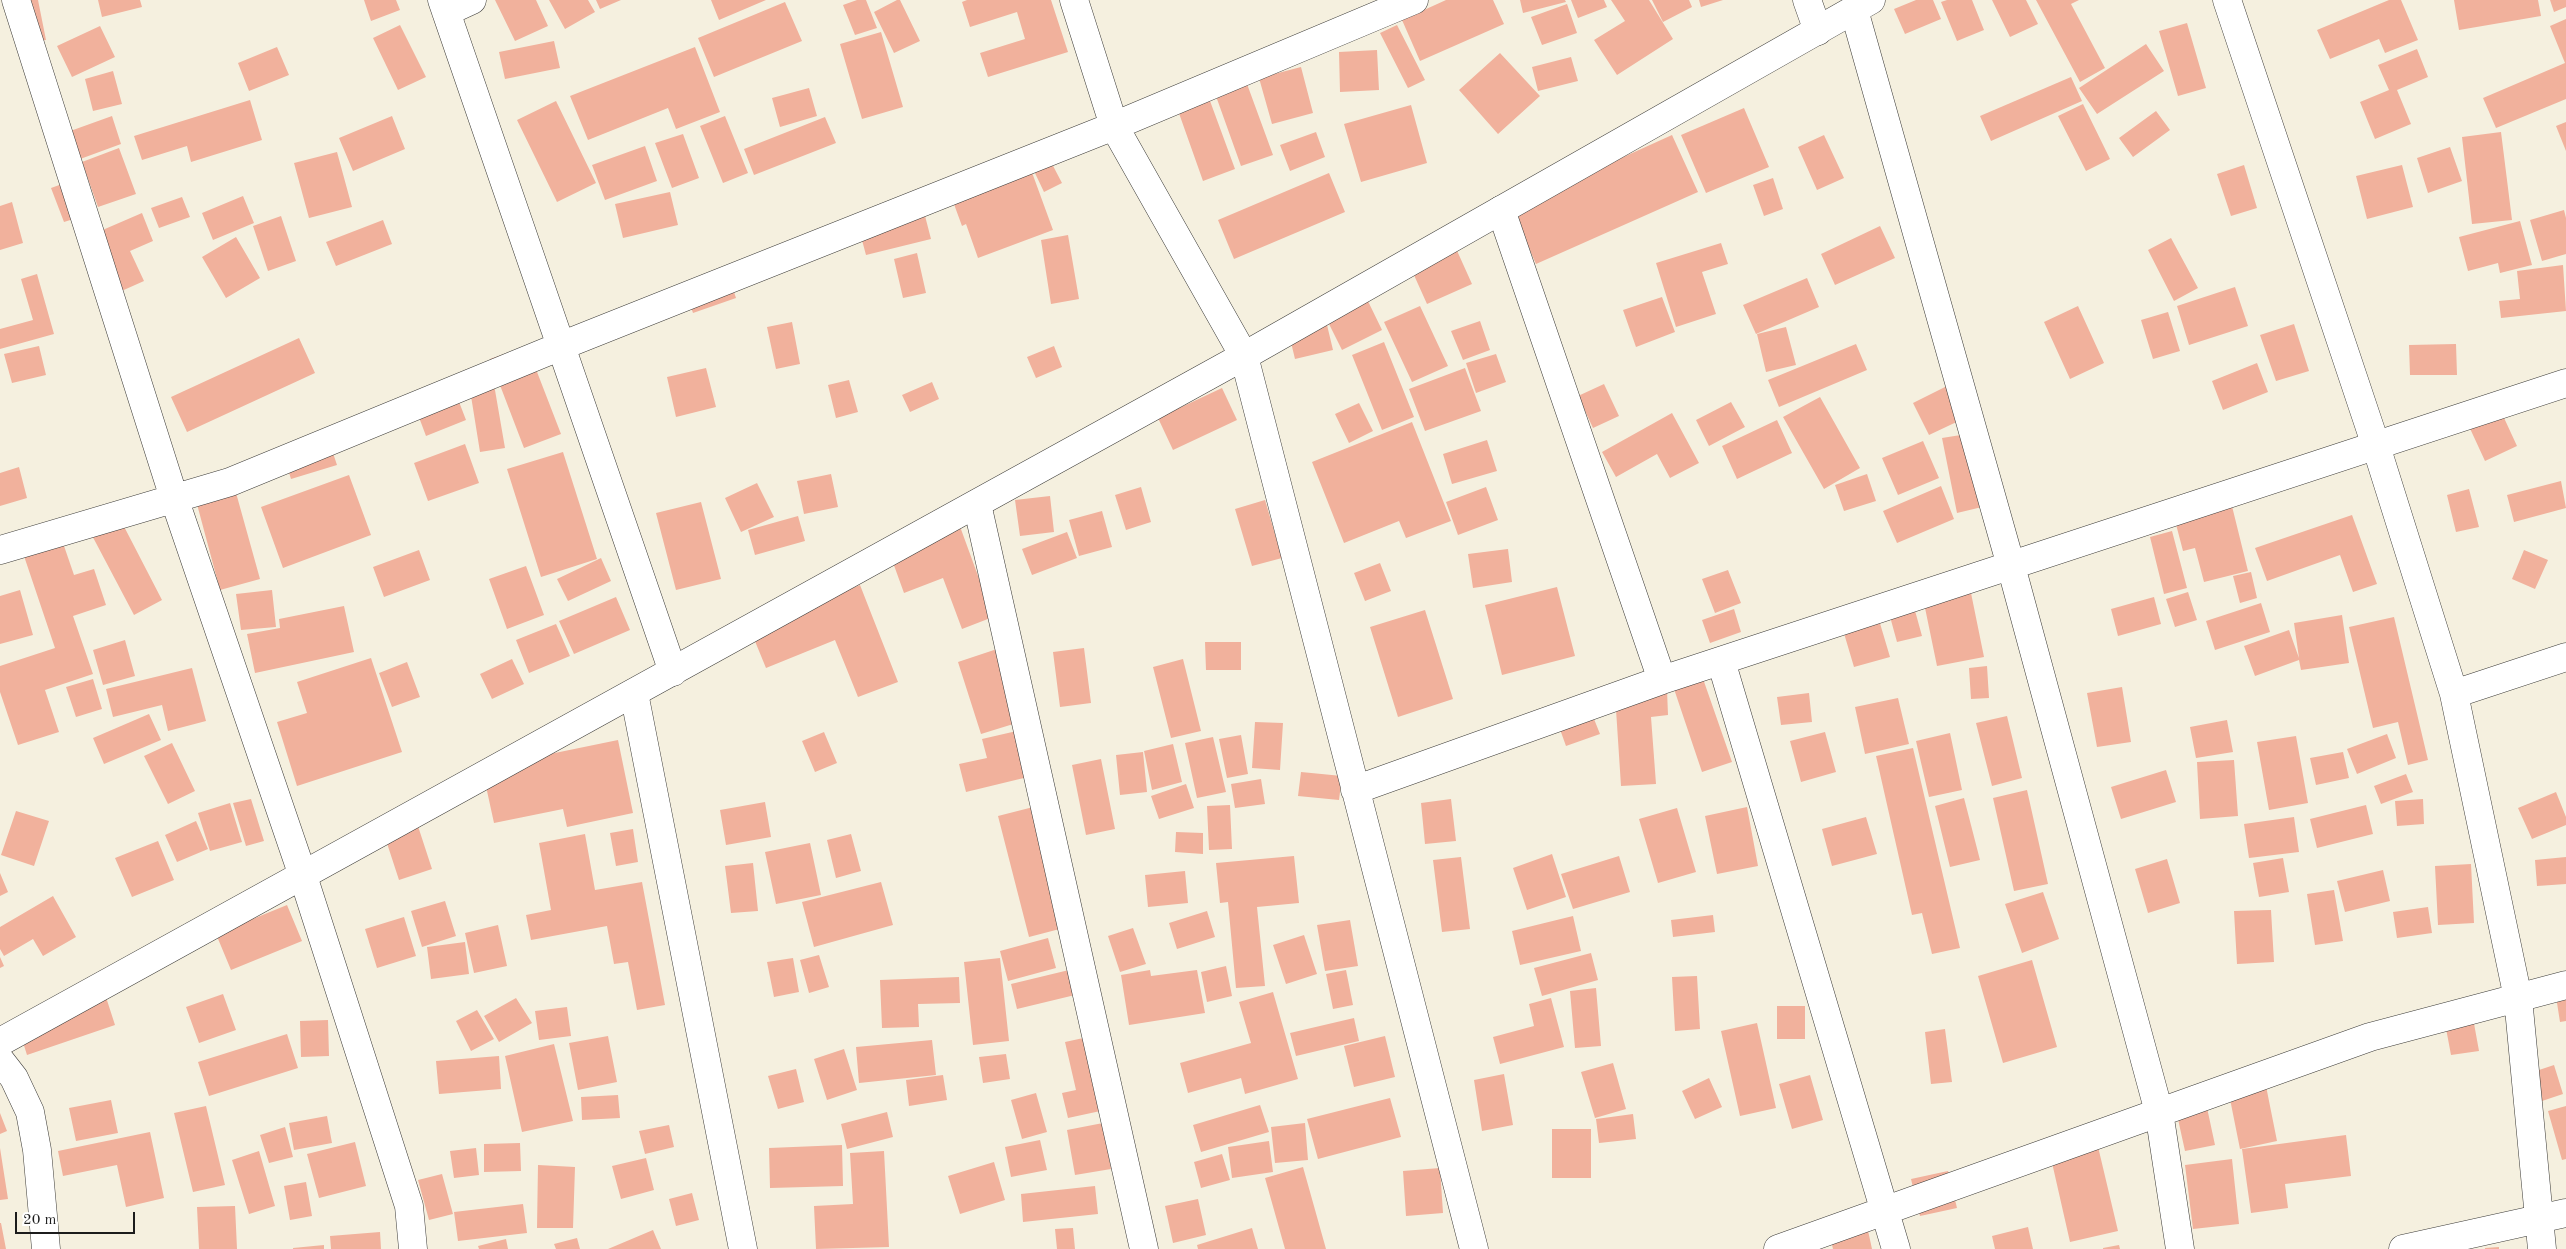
<!DOCTYPE html>
<style>
body{margin:0}
#map{position:relative;width:2566px;height:1249px;overflow:hidden;background:#f5f0df;font-family:"Old Standard TT",serif}
canvas{display:block}
.scale{position:absolute;left:15px;top:1212px;width:120px;height:22px;box-sizing:border-box;border:2px solid #1c1c1c;border-top:0;padding-left:6px;font-size:15px;line-height:18px;white-space:nowrap;color:#1c1c1c;-webkit-text-stroke:4px #fff;paint-order:stroke}
</style>
<div id="map">
<canvas width="2566" height="1249"></canvas>
<div class="scale">20 m</div>
</div>
<script>
const context = document.querySelector('canvas').getContext('2d');
context.lineJoin = 'round';
function paint(path, color) {
  context.fillStyle = color;
  context.fill(path, 'evenodd');
}
function poly(rows) {
  const path = new Path2D();
  for (const r of rows) {
    path.moveTo(r[0], r[1]);
    for (let i = 2; i < r.length; i += 2) path.lineTo(r[i], r[i + 1]);
  }
  return path;
}
function strokePath(path, color, width, dash) {
  context.strokeStyle = color;
  context.lineWidth = width;
  context.lineCap = dash ? 'butt' : 'round';
  context.setLineDash(dash || []);
  context.stroke(path);
}
const building = poly([
 [8,0,38,0,46,40,17,45],
 [98,0,140,0,142,7,102,17],
 [364,0,396,0,400,10,371,21],
 [495,0,536,0,548,26,515,41],
 [549,0,588,0,595,12,565,29],
 [596,0,621,0,600,9],
 [711,0,766,0,719,20],
 [857,0,866,0,877,28,855,35,843,5],
 [897,0,900,0,920,41,894,53,874,12],
 [967,0,1051,0,1068,52,988,77,980,53,1025,39,1017,12,970,27,962,2],
 [1446,0,1493,0,1504,24,1420,61,1402,20],
 [1520,0,1565,0,1566,2,1523,13],
 [1571,0,1604,0,1607,7,1578,18],
 [1611,0,1649,0,1673,39,1617,75,1594,40,1625,21],
 [1652,0,1689,0,1692,7,1663,22],
 [1699,0,1723,0,1701,7],
 [1916,0,1933,0,1941,19,1905,34,1894,9],
 [1947,0,1972,0,1984,30,1957,41,1941,2],
 [1992,0,2026,0,2038,24,2010,37],
 [2036,0,2079,0,2071,4,2105,68,2080,82],
 [2389,0,2401,0,2418,40,2385,53,2379,39,2330,59,2317,30],
 [2454,0,2538,0,2541,16,2459,30],
 [2550,0,2566,0,2566,7,2554,12],
 [785,2,802,41,714,77,698,38],
 [1567,4,1577,33,1542,45,1531,17],
 [2566,19,2566,99,2496,128,2483,98,2565,63,2550,26],
 [2187,23,2206,88,2178,96,2159,31],
 [400,25,426,77,398,90,373,38],
 [1397,25,1425,80,1408,88,1380,33],
 [100,26,115,57,72,77,57,46],
 [881,32,903,107,862,119,840,44],
 [554,41,560,68,505,79,499,52],
 [2146,44,2164,71,2097,114,2079,88],
 [277,47,289,75,249,91,238,63],
 [695,47,720,112,676,129,668,108,588,140,570,96],
 [2417,49,2428,77,2397,90,2411,124,2375,139,2360,102,2389,90,2378,65],
 [1377,50,1379,90,1340,92,1339,52],
 [1500,53,1540,96,1498,134,1459,90],
 [1571,57,1578,81,1538,91,1532,67],
 [1301,67,1313,113,1272,124,1259,78],
 [113,71,122,104,93,111,85,79],
 [1243,73,1273,155,1241,166,1212,85],
 [2071,77,2082,101,1991,141,1980,116],
 [809,88,817,116,780,127,772,98],
 [1206,90,1235,169,1203,181,1175,102],
 [250,100,262,140,191,162,187,146,142,160,134,136],
 [556,101,596,183,557,202,517,120],
 [2083,104,2110,159,2086,171,2058,116],
 [1411,105,1427,163,1361,182,1344,124],
 [1744,108,1769,167,1706,193,1681,135],
 [2156,111,2170,130,2133,157,2119,138],
 [112,116,121,144,72,162,62,134],
 [392,116,405,149,353,171,339,138],
 [725,116,748,173,723,183,700,126],
 [825,117,836,143,754,175,744,149],
 [2566,122,2566,151,2556,126],
 [1316,132,1325,157,1290,171,1280,145],
 [2501,132,2512,220,2472,224,2462,137],
 [683,134,699,178,672,188,655,143],
 [1672,135,1698,192,1536,264,1511,208],
 [1824,135,1844,178,1817,190,1798,147],
 [645,146,657,181,605,200,592,165],
 [2450,147,2462,181,2428,193,2417,158],
 [119,148,136,194,98,207,82,162],
 [337,152,352,207,309,218,294,163],
 [1051,162,1062,183,1044,192,1034,171],
 [2244,165,2257,208,2231,216,2217,174],
 [2402,165,2413,207,2367,219,2356,176],
 [1030,167,1053,230,978,258,966,224,962,226,951,196],
 [1329,173,1345,212,1234,259,1218,220],
 [1773,178,1783,209,1764,216,1753,185],
 [76,179,89,214,64,222,51,188],
 [670,192,678,225,623,238,615,204],
 [243,196,254,223,213,240,202,213],
 [182,197,190,217,159,228,151,208],
 [12,202,23,243,0,250,0,206],
 [2564,210,2566,218,2566,254,2542,261,2530,220],
 [924,212,931,239,866,255,859,229],
 [142,213,153,241,130,251,144,281,117,293,91,235],
 [281,216,296,261,268,271,253,226],
 [383,220,392,244,336,266,326,242],
 [2520,221,2532,265,2500,273,2498,263,2468,271,2459,237],
 [1880,226,1895,258,1835,285,1821,254],
 [1068,235,1079,299,1051,304,1041,240],
 [236,237,260,278,226,298,202,257],
 [2171,238,2198,288,2174,301,2148,250],
 [1721,243,1728,264,1702,272,1716,314,1676,327,1656,263],
 [1454,244,1472,284,1427,304,1409,264],
 [917,253,926,293,903,298,894,259],
 [2563,265,2566,311,2501,318,2499,301,2520,299,2517,271],
 [727,271,736,298,693,313,684,287],
 [37,274,54,334,0,349,0,329,33,320,21,279],
 [1807,278,1819,307,1756,334,1743,305],
 [2235,287,2248,326,2189,345,2177,306],
 [1365,295,1382,330,1342,350,1324,314],
 [1662,297,1675,332,1636,347,1623,310],
 [1420,306,1448,366,1412,382,1384,322],
 [2078,306,2104,363,2070,379,2044,322],
 [2168,312,2180,351,2153,359,2141,320],
 [1480,321,1490,350,1463,360,1451,331],
 [792,322,800,364,776,369,767,327],
 [2294,324,2309,371,2276,381,2260,335],
 [1327,325,1333,350,1295,359,1289,334],
 [1786,327,1796,365,1766,372,1757,334],
 [299,338,315,373,187,432,171,397],
 [1384,342,1414,417,1382,430,1352,355],
 [1856,344,1867,370,1779,407,1768,380],
 [2456,344,2457,375,2410,375,2409,345],
 [39,346,46,375,12,383,4,354],
 [527,346,561,434,524,448,490,359],
 [1054,346,1062,367,1036,378,1027,357],
 [1496,354,1506,382,1476,393,1466,363],
 [2257,363,2268,392,2223,410,2212,381],
 [491,367,505,448,480,452,467,371],
 [706,368,716,407,676,417,667,377],
 [1465,368,1481,411,1425,431,1409,389],
 [849,380,858,412,836,418,828,385],
 [451,381,466,420,426,436,411,396],
 [932,382,939,399,910,412,902,395],
 [1604,384,1619,416,1593,428,1578,396],
 [1949,385,1965,418,1929,435,1913,403],
 [1222,388,1237,420,1173,450,1158,418],
 [1820,397,1860,468,1824,489,1783,417],
 [1731,402,1745,427,1709,446,1696,420],
 [1359,403,1373,431,1349,443,1335,414],
 [2499,407,2517,446,2485,461,2467,422],
 [1672,413,1699,463,1670,478,1657,454,1616,477,1602,452],
 [1777,420,1792,453,1737,479,1722,446],
 [1412,422,1451,521,1406,538,1399,521,1344,543,1312,462],
 [1967,434,1982,507,1957,513,1942,438],
 [328,438,337,465,291,479,283,453],
 [1487,440,1497,471,1452,484,1443,454],
 [1923,441,1939,478,1898,495,1882,458],
 [465,444,479,483,428,501,414,463],
 [563,452,597,559,541,577,507,469],
 [19,467,27,498,0,506,0,473],
 [831,474,838,507,804,514,797,481],
 [1867,474,1876,501,1844,511,1835,485],
 [349,475,371,535,283,568,261,507],
 [2561,481,2566,508,2514,522,2507,495],
 [233,482,260,579,220,590,194,493],
 [757,483,774,517,741,532,725,498],
 [1941,486,1954,519,1897,543,1883,511],
 [1141,487,1151,522,1126,530,1115,495],
 [1486,487,1498,520,1458,535,1446,502],
 [2469,489,2479,527,2456,532,2447,495],
 [2229,494,2248,571,2204,582,2195,548,2183,551,2172,509],
 [1050,496,1054,532,1020,536,1015,500],
 [1265,500,1282,558,1252,566,1235,509],
 [701,502,721,579,676,590,656,513],
 [116,511,162,600,134,615,87,526],
 [1102,511,1112,547,1079,556,1069,520],
 [2352,515,2377,584,2353,592,2340,555,2267,581,2255,548],
 [798,516,805,541,755,555,748,530],
 [958,521,993,617,962,629,943,578,904,593,887,546],
 [2172,531,2187,588,2164,594,2150,537],
 [1067,532,1077,558,1032,575,1022,549],
 [63,543,74,575,94,569,106,605,73,616,93,674,45,690,59,732,18,745,0,692,0,666,55,648,24,556],
 [1508,549,1512,582,1473,588,1468,554],
 [419,550,430,580,384,597,373,567],
 [2524,550,2548,560,2535,589,2512,579],
 [601,558,611,581,568,601,557,579],
 [1380,563,1391,591,1365,601,1354,573],
 [526,566,544,615,507,629,489,579],
 [1728,570,1741,603,1715,613,1702,579],
 [2251,572,2257,598,2240,603,2233,576],
 [860,585,898,682,858,697,835,640,766,668,750,629],
 [1557,587,1575,656,1502,675,1485,605],
 [20,590,33,635,0,644,0,596],
 [272,590,276,627,241,630,236,594],
 [2188,592,2197,620,2175,627,2166,599],
 [1971,593,1984,657,1937,666,1924,603],
 [616,597,630,630,574,654,559,621],
 [2154,597,2161,624,2118,636,2111,609],
 [2261,603,2270,632,2215,650,2206,621],
 [344,606,354,652,255,673,247,634,280,628,279,619],
 [1914,607,1922,636,1897,642,1889,613],
 [1734,609,1741,632,1710,643,1702,620],
 [1425,610,1453,699,1398,717,1370,627],
 [2342,615,2349,663,2301,670,2299,660,2255,676,2244,646,2289,630,2299,658,2294,623],
 [2394,617,2428,760,2408,765,2398,722,2373,728,2349,627],
 [1879,620,1890,657,1854,667,1843,630],
 [556,624,570,656,529,673,516,640],
 [125,640,135,676,103,685,93,650],
 [1205,642,1241,642,1241,670,1206,670],
 [1000,648,1023,721,981,734,958,662],
 [1084,648,1091,703,1060,707,1053,652],
 [371,658,402,752,297,786,277,722,307,713,297,682],
 [512,659,524,684,492,699,480,674],
 [1183,659,1201,731,1171,738,1153,667],
 [407,662,420,697,392,707,379,673],
 [1987,666,1989,698,1971,699,1969,668],
 [192,668,206,721,168,731,162,705,113,717,106,689],
 [1701,673,1732,762,1702,772,1672,683],
 [93,679,102,709,76,717,66,687],
 [2122,687,2131,742,2097,747,2087,693],
 [1667,690,1668,715,1651,717,1656,784,1621,786,1615,694],
 [1809,693,1812,722,1781,725,1777,697],
 [1898,698,1909,744,1865,754,1855,707],
 [1590,709,1600,734,1566,746,1557,721],
 [149,714,161,740,104,764,93,738],
 [2007,716,2022,778,1992,786,1976,723],
 [2227,720,2233,752,2196,758,2190,727],
 [1255,722,1283,723,1280,770,1252,768],
 [1021,730,1032,776,966,792,959,764,987,758,982,739],
 [824,732,837,763,815,772,802,741],
 [1825,732,1836,772,1801,782,1790,741],
 [1950,733,1962,790,1929,797,1916,741],
 [2387,734,2396,758,2357,774,2347,749],
 [1241,735,1248,774,1227,778,1219,739],
 [2296,736,2308,803,2269,810,2257,742],
 [1213,737,1226,792,1197,798,1185,743],
 [618,740,633,813,567,827,563,809,494,823,482,768],
 [172,743,195,791,168,804,144,756],
 [1173,744,1182,782,1152,790,1144,751],
 [1913,748,1960,948,1932,954,1922,913,1912,915,1876,756],
 [1143,752,1147,792,1120,795,1116,755],
 [2343,752,2349,778,2316,785,2310,758],
 [1101,759,1115,829,1086,835,1072,765],
 [2234,760,2238,816,2200,819,2197,762],
 [2166,770,2176,802,2121,819,2111,787],
 [1301,772,1342,776,1339,800,1298,796],
 [2406,774,2413,792,2381,804,2374,786],
 [1261,779,1265,804,1235,808,1231,784],
 [1186,784,1194,808,1159,819,1151,796],
 [2027,790,2048,884,2014,891,1993,798],
 [2556,792,2566,817,2566,825,2532,839,2518,808],
 [1964,798,1980,860,1950,867,1935,806],
 [251,799,264,841,246,846,233,803],
 [1451,799,1456,841,1425,844,1421,803],
 [2423,799,2424,824,2397,826,2395,801],
 [765,802,771,837,726,845,720,810],
 [230,803,242,842,210,851,198,813],
 [1045,804,1075,925,1029,937,998,816],
 [1230,805,1232,849,1209,850,1207,806],
 [2366,805,2373,834,2317,848,2310,819],
 [1747,807,1758,866,1717,874,1705,816],
 [1677,808,1696,872,1658,883,1639,819],
 [16,811,49,821,34,866,1,855],
 [415,817,432,869,399,880,382,828],
 [1866,817,1877,854,1832,866,1822,829],
 [2294,817,2299,852,2249,858,2244,824],
 [196,821,208,849,177,862,165,835],
 [633,829,638,862,616,866,610,833],
 [1176,832,1203,833,1203,854,1175,852],
 [585,834,595,890,642,882,665,1005,637,1010,628,962,614,964,607,926,531,940,526,915,551,910,539,843],
 [851,834,861,871,836,878,827,840],
 [158,841,174,880,132,897,115,858],
 [810,843,821,895,776,904,765,852],
 [1552,854,1566,897,1527,910,1513,868],
 [1294,856,1299,903,1257,907,1265,986,1236,988,1228,902,1220,903,1216,863],
 [1619,856,1630,892,1573,909,1561,874],
 [1461,857,1470,929,1442,932,1433,860],
 [2566,857,2566,884,2537,886,2535,860],
 [2283,858,2289,892,2259,897,2253,863],
 [2167,859,2180,903,2148,913,2135,869],
 [753,863,758,911,731,913,725,866],
 [2471,864,2474,923,2438,925,2435,866],
 [2383,870,2390,901,2345,912,2337,881],
 [1185,871,1188,903,1148,907,1145,875],
 [0,873,8,892,0,896],
 [881,882,893,925,814,947,802,902],
 [2334,890,2343,941,2315,945,2307,894],
 [2043,892,2059,939,2022,953,2005,904],
 [53,896,76,937,43,956,33,939,4,956,0,949,0,927],
 [445,901,456,936,422,947,411,911],
 [287,905,302,941,231,970,216,934],
 [2428,907,2432,933,2397,938,2393,912],
 [2271,910,2274,962,2237,964,2234,911],
 [1207,911,1215,937,1177,949,1169,923],
 [1713,915,1715,932,1673,937,1671,920],
 [1573,916,1581,951,1520,965,1512,931],
 [404,917,416,956,377,968,365,929],
 [1350,920,1358,966,1325,971,1317,925],
 [498,925,507,966,474,973,465,933],
 [1133,928,1146,964,1120,972,1108,936],
 [1304,935,1317,974,1286,984,1273,945],
 [1048,938,1056,968,1008,981,1000,951],
 [465,942,469,974,431,979,427,947],
 [1591,953,1598,980,1542,996,1534,968],
 [819,955,829,987,809,993,800,960],
 [0,957,4,966,0,968],
 [793,958,799,992,774,997,767,962],
 [1000,958,1009,1041,973,1045,964,962],
 [2032,960,2057,1047,2003,1063,1978,976],
 [1226,966,1232,996,1207,1002,1201,972],
 [1069,970,1075,995,1017,1009,1011,984],
 [1150,970,1151,976,1197,970,1205,1013,1129,1025,1121,975],
 [1346,970,1353,1005,1333,1009,1326,974],
 [1697,976,1700,1029,1675,1031,1672,977],
 [959,977,960,1003,918,1004,919,1027,882,1028,880,980],
 [1596,988,1601,1046,1575,1048,1570,991],
 [2566,988,2566,1021,2560,1022,2555,990],
 [104,991,115,1025,27,1055,16,1020],
 [1273,992,1298,1079,1245,1094,1241,1078,1188,1093,1180,1063,1251,1043,1239,1002],
 [223,994,236,1030,199,1043,186,1007],
 [516,998,532,1023,499,1042,484,1016],
 [1551,998,1564,1047,1500,1064,1493,1037,1534,1026,1529,1004],
 [1777,1006,1805,1006,1805,1039,1777,1039],
 [567,1007,571,1036,539,1040,535,1011],
 [477,1010,494,1039,471,1051,456,1021],
 [1354,1018,1359,1041,1296,1056,1290,1033],
 [2473,1018,2479,1051,2451,1055,2445,1023],
 [328,1020,329,1056,301,1057,300,1021],
 [1757,1023,1776,1108,1740,1116,1721,1031],
 [1945,1029,1952,1082,1931,1084,1925,1032],
 [287,1034,298,1068,209,1096,198,1062],
 [608,1036,617,1082,578,1090,569,1043],
 [1385,1036,1395,1077,1354,1087,1344,1046],
 [1088,1037,1105,1110,1068,1118,1062,1093,1076,1090,1065,1042],
 [932,1040,936,1075,859,1083,856,1047],
 [554,1044,573,1121,522,1132,505,1056],
 [844,1049,857,1090,827,1100,814,1059],
 [1006,1054,1010,1079,983,1083,979,1057],
 [499,1056,501,1089,439,1094,436,1061],
 [1613,1063,1626,1109,1595,1118,1581,1072],
 [2554,1065,2563,1094,2539,1102,2530,1073],
 [796,1069,804,1102,778,1109,768,1076],
 [1504,1074,1513,1125,1482,1131,1474,1080],
 [943,1075,947,1100,909,1106,906,1080],
 [1810,1075,1823,1120,1792,1129,1779,1084],
 [1709,1078,1722,1107,1695,1119,1682,1091],
 [2265,1081,2277,1141,2240,1149,2228,1089],
 [1036,1093,1047,1132,1022,1139,1011,1100],
 [618,1095,620,1118,582,1120,581,1097],
 [1390,1098,1401,1137,1318,1159,1307,1119],
 [111,1100,118,1133,76,1141,69,1108],
 [2206,1103,2215,1145,2185,1151,2176,1110],
 [1260,1105,1269,1132,1201,1152,1193,1125],
 [206,1106,225,1185,193,1192,174,1113],
 [2566,1106,2566,1159,2562,1160,2548,1111],
 [887,1112,893,1137,847,1149,841,1124],
 [0,1113,7,1131,0,1134],
 [1633,1114,1636,1139,1599,1143,1596,1119],
 [327,1116,332,1143,294,1150,289,1123],
 [1103,1123,1111,1169,1075,1175,1067,1130],
 [1305,1123,1308,1160,1275,1163,1271,1127],
 [669,1125,674,1147,645,1154,639,1131],
 [285,1127,293,1157,269,1163,260,1135],
 [1552,1129,1591,1129,1591,1178,1552,1178],
 [150,1132,164,1198,126,1207,117,1165,63,1176,58,1151],
 [2095,1134,2118,1231,2070,1242,2048,1145],
 [2346,1135,2351,1176,2285,1184,2288,1208,2251,1213,2242,1149],
 [1040,1140,1047,1170,1011,1177,1005,1147],
 [1269,1141,1273,1172,1232,1178,1228,1147],
 [355,1142,366,1186,319,1198,307,1154],
 [520,1143,521,1171,484,1172,484,1144],
 [842,1145,843,1186,770,1188,769,1148],
 [0,1148,8,1199,0,1200],
 [476,1148,479,1175,454,1178,450,1151],
 [259,1151,275,1206,249,1214,232,1160],
 [884,1151,889,1247,816,1249,814,1206,853,1204,850,1153],
 [1222,1154,1230,1180,1201,1188,1194,1162],
 [646,1158,654,1190,621,1199,612,1166],
 [2232,1159,2239,1224,2193,1229,2185,1165],
 [994,1162,1005,1200,960,1214,948,1176],
 [538,1165,575,1167,573,1228,537,1228],
 [1303,1167,1326,1249,1285,1249,1265,1178],
 [1440,1168,1443,1213,1406,1216,1403,1171],
 [1948,1171,1957,1208,1920,1216,1911,1179],
 [442,1174,453,1214,429,1220,418,1180],
 [306,1182,312,1216,290,1220,284,1186],
 [1095,1186,1098,1214,1023,1222,1021,1194],
 [692,1193,699,1220,676,1226,669,1199],
 [1198,1199,1206,1235,1173,1243,1165,1206],
 [523,1204,527,1233,458,1241,454,1212],
 [235,1206,237,1249,199,1249,197,1207],
 [1864,1212,1872,1249,1833,1249,1826,1220],
 [0,1223,1,1223,6,1249,0,1249],
 [2028,1227,2033,1249,1995,1249,1992,1236],
 [1073,1228,1075,1249,1057,1249,1055,1229],
 [1252,1228,1258,1249,1198,1249,1197,1245],
 [653,1230,661,1249,608,1249],
 [380,1232,381,1249,331,1249,330,1236],
 [577,1238,580,1249,556,1249,554,1244],
 [506,1239,508,1249,479,1249,478,1246],
 [324,1245,324,1249,293,1249,293,1248],
 [2119,1245,2120,1249,2103,1249,2103,1248],
 [2499,1247,2499,1249,2485,1249,2485,1248]
]);
const street = poly([
 [16,0,174,498,303,876,409,1206,413,1249],
 [442,0,673,672],
 [1074,0,1114,126,1244,356,1474,1249],
 [1807,0,1818,31],
 [2227,0,2376,446,2454,694,2518,998,2542,1249],
 [1854,10,2011,566,2159,1112,2180,1249],
 [446,12,472,0],
 [1501,210,1662,680],
 [977,504,1144,1249],
 [0,550,230,482,561,346,1114,126,1414,0],
 [1721,661,1896,1249],
 [634,693,743,1249],
 [2454,694,2566,657],
 [1355,790,1662,680,2566,383],
 [0,1060,14,1078,30,1112,37,1150,46,1249],
 [1778,1249,2370,1037,2566,985],
 [2403,1249,2566,1213]
]);
const secondary = poly([
 [0,1042,1244,356,1871,0]
]);
paint(building, '#f1b19c');
strokePath(street, '#3d3c39', 29);
strokePath(secondary, '#3d3c39', 29);
strokePath(street, '#fff', 28);
strokePath(secondary, '#fff', 28);
</script>
